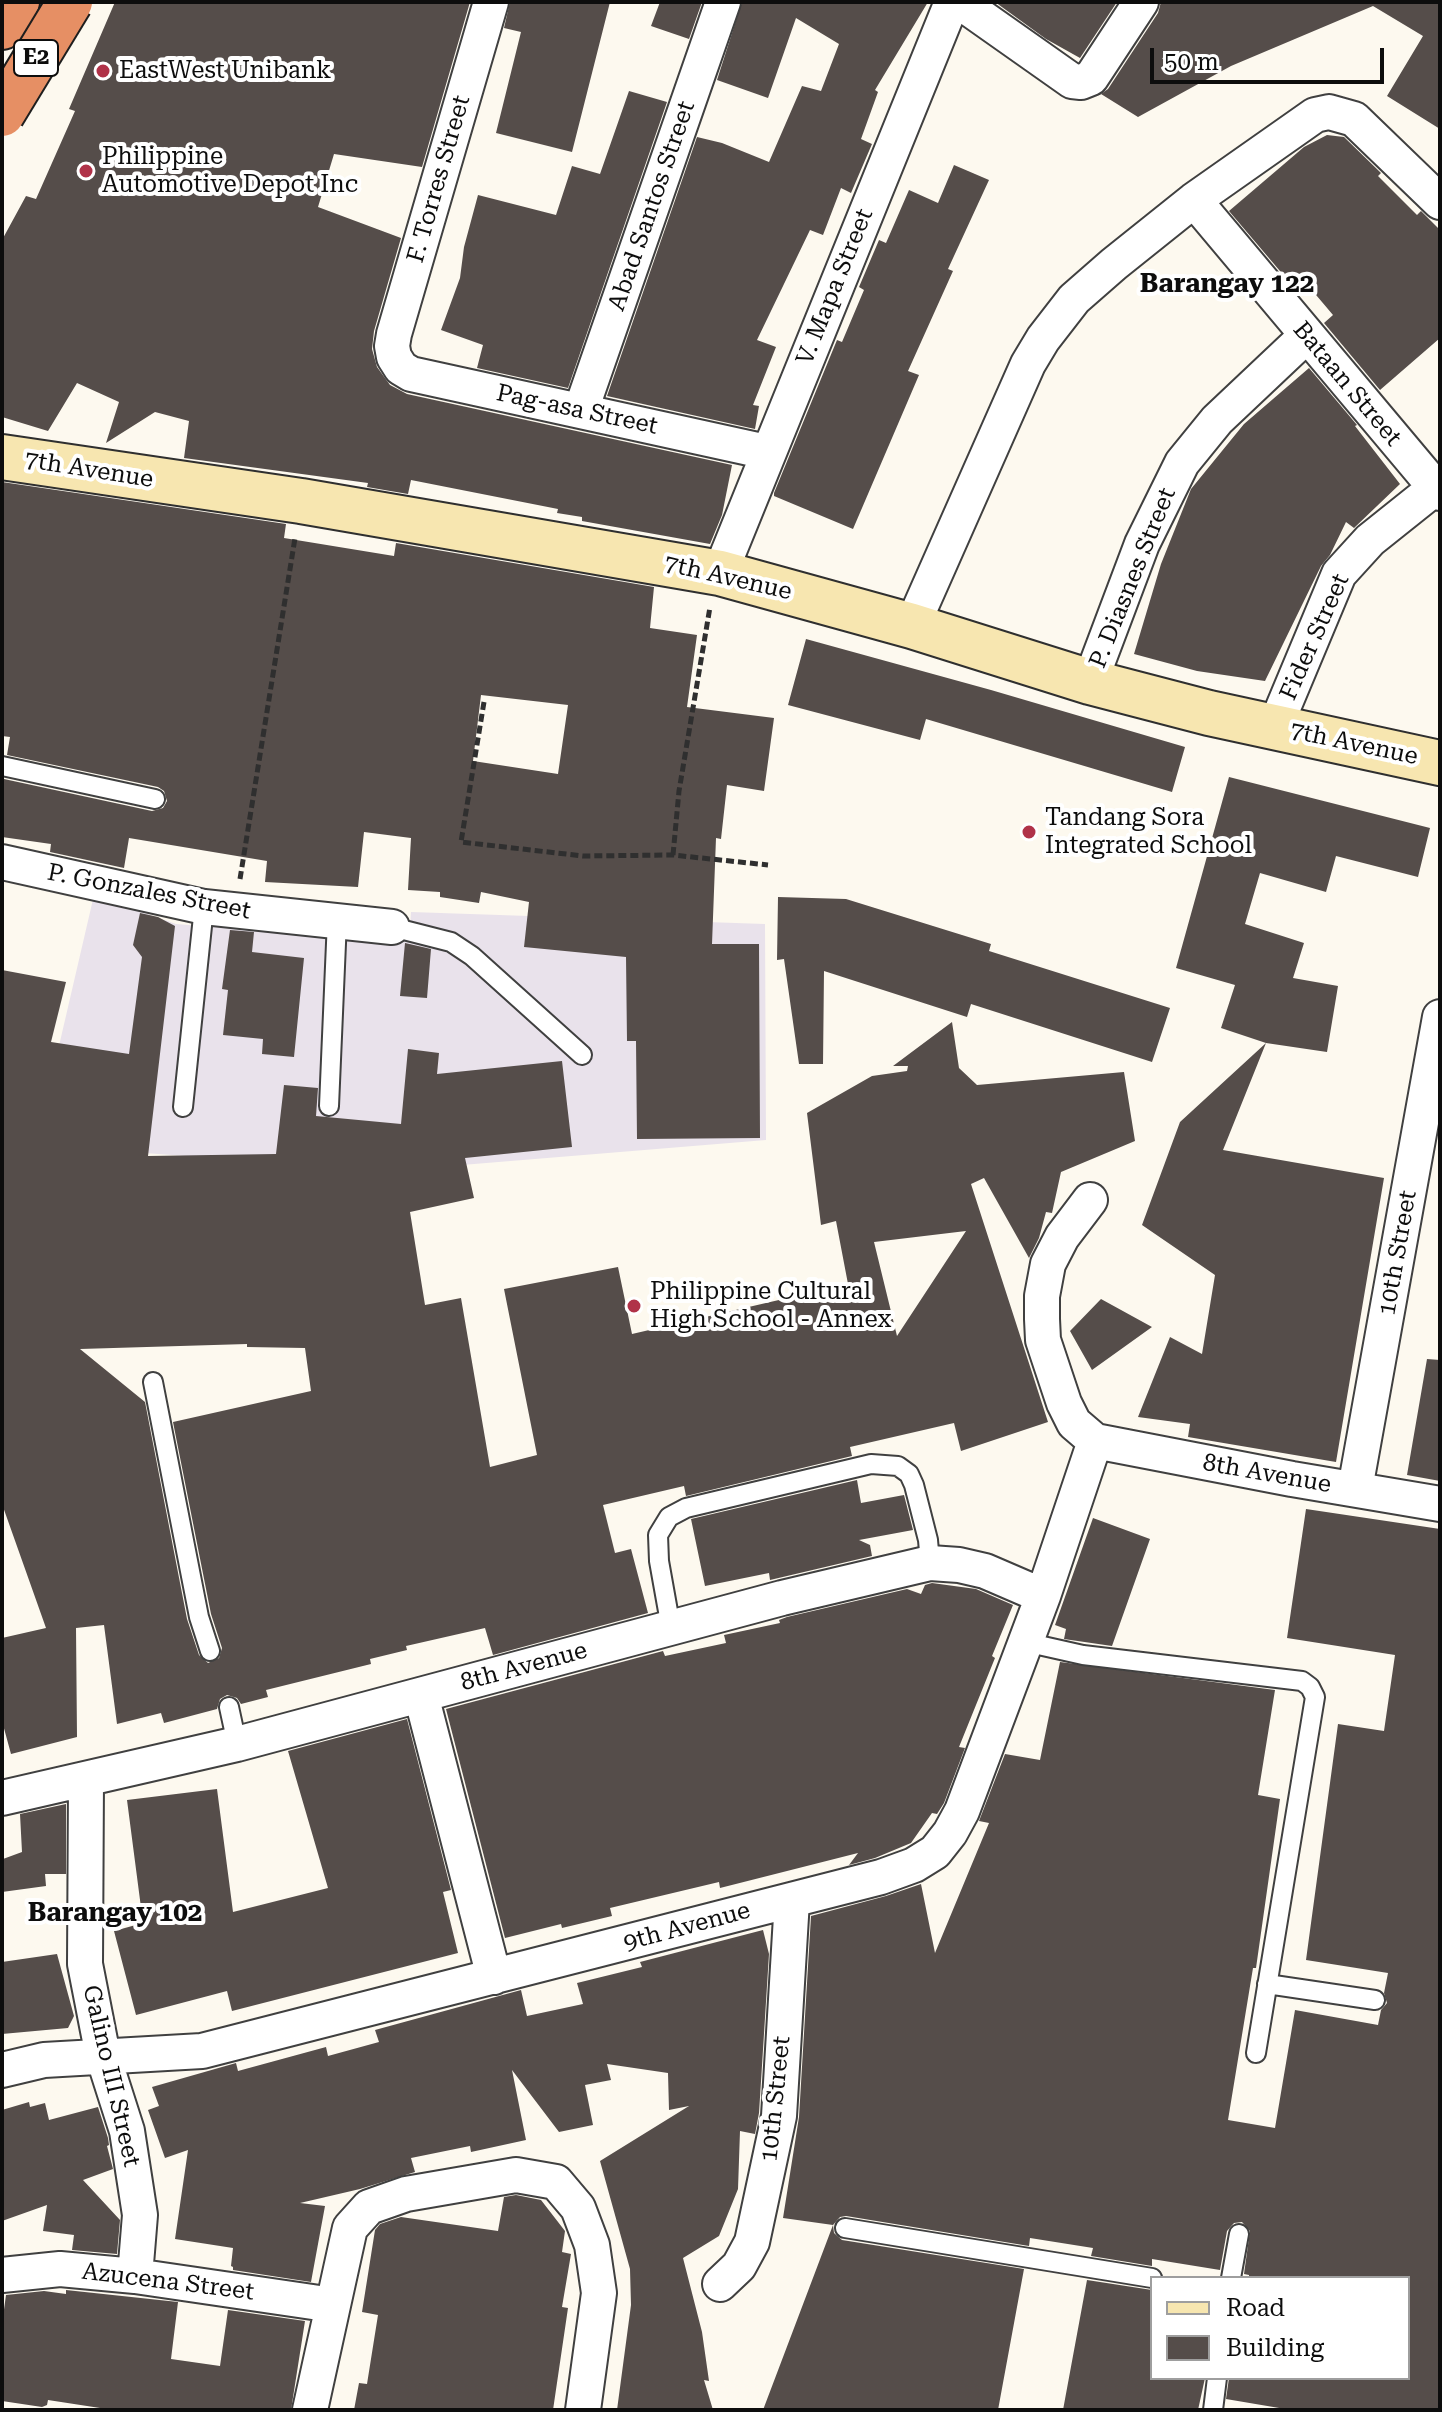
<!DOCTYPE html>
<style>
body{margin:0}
#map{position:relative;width:1442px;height:2412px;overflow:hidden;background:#fdf9ef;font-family:"Roboto Serif",serif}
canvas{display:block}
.frame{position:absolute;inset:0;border:4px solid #0d0d0d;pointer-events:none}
.legend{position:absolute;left:1150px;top:2276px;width:260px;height:104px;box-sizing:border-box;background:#fff;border:2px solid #9e9e9e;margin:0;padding:10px 14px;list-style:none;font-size:24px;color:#0d0d0d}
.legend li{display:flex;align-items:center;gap:16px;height:40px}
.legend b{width:40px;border:2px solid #9e9e9e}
.scale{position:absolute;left:1150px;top:48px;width:234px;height:36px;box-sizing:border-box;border:4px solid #0d0d0d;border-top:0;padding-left:10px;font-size:24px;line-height:28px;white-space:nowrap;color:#0d0d0d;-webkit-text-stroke:6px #fff;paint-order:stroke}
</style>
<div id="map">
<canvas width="1442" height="2412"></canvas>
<div class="frame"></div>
<ul class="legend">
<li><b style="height:10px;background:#f7e6b0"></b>Road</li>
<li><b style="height:22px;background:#554d4a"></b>Building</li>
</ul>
<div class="scale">50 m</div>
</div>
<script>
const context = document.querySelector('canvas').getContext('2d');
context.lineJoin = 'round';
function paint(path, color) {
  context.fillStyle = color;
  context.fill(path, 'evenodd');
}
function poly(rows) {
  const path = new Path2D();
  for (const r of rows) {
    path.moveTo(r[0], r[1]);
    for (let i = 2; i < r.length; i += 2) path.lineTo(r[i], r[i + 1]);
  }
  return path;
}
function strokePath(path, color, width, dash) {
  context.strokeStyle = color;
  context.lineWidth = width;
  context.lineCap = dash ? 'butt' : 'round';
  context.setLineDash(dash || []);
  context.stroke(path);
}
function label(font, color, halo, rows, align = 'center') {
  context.font = font + ' "Roboto Serif",serif';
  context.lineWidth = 8;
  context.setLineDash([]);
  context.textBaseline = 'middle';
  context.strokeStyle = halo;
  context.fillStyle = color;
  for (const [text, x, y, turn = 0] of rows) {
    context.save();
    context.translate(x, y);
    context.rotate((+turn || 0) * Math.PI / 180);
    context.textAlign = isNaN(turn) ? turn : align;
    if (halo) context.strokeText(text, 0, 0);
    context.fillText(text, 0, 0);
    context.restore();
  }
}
const industrial = poly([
 [94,895,176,924,409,942,411,912,765,924,766,1140,389,1171,36,1145]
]);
const building = poly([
 [115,2,470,2,422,167,334,154,318,207,401,238,374,331,372,349,377,367,390,385,407,394,732,465,722,515,710,544,582,521,582,517,557,513,558,509,411,480,408,494,367,487,368,483,184,458,189,421,155,412,106,443,119,402,77,383,48,431,2,417,2,240,26,196,36,199,75,111,69,109],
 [510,2,610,2,572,152,496,133,521,32,504,28],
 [660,2,702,2,689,39,651,26],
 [742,2,928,2,875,90,878,92,861,139,872,144,851,193,841,188,823,235,810,230,757,340,776,347,753,405,759,406,755,429,607,396,697,137,722,143,769,162,802,86,821,91,839,44,796,18,768,98,717,80],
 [995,2,1117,2,1080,58,1046,39],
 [1161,2,1440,2,1440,129,1387,96,1423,36,1373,6,1231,66,1138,117,1101,94,1108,89,1158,13],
 [629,91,667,102,568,388,477,368,483,345,441,330,460,278,464,247,478,195,556,215,572,166,600,174],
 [1327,135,1344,137,1381,173,1378,176,1417,215,1421,211,1440,230,1440,338,1380,390,1324,323,1333,315,1300,276,1291,284,1229,211,1304,147],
 [954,165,989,180,948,269,953,271,908,371,919,375,853,529,774,496,774,493,837,340,842,342,864,290,859,287,879,240,886,243,909,190,938,203],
 [1309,368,1357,425,1355,426,1400,484,1354,528,1346,522,1330,555,1321,566,1265,681,1197,671,1134,654,1161,564,1191,489,1244,424],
 [2,482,286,524,284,538,394,556,396,543,654,587,650,628,697,635,687,707,774,718,764,791,727,785,721,839,716,838,712,944,759,944,760,1138,637,1139,636,1041,627,1041,626,957,524,947,529,902,481,892,479,903,440,897,440,892,408,890,411,838,364,832,358,887,265,882,267,861,129,838,124,868,50,852,51,844,2,837,4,779,152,811,163,808,167,801,164,791,158,787,7,755,10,737,2,736],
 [481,695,568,705,558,774,473,761],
 [806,639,991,690,1185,747,1172,792,926,719,920,740,788,705],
 [1229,777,1430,828,1418,877,1336,856,1326,892,1260,873,1245,924,1304,943,1293,978,1338,986,1327,1052,1266,1043,1223,1150,1384,1178,1336,1462,1188,1437,1190,1424,1138,1417,1170,1337,1202,1354,1215,1275,1142,1225,1180,1122,1266,1043,1221,1028,1235,985,1176,968],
 [778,897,846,899,991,944,989,951,1170,1008,1152,1062,971,1004,967,1017,824,971,823,1064,799,1064,784,959,777,960],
 [140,913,158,917,175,926,148,1156,276,1154,284,1085,318,1088,316,1116,401,1124,408,1049,439,1053,437,1074,562,1061,572,1147,465,1158,474,1198,410,1212,425,1305,461,1298,490,1467,537,1455,504,1289,618,1267,632,1334,848,1284,836,1221,821,1225,807,1113,872,1076,907,1071,908,1066,893,1066,952,1022,959,1068,977,1085,1124,1072,1135,1141,1061,1172,1052,1213,1046,1212,1039,1238,1029,1258,984,1178,971,1184,1048,1422,961,1451,954,1423,850,1447,852,1456,686,1496,684,1486,603,1505,615,1553,631,1549,648,1613,493,1655,485,1628,406,1646,407,1650,370,1659,371,1664,266,1690,268,1697,241,1704,237,1698,227,1695,220,1699,217,1709,164,1723,161,1713,117,1724,104,1625,76,1628,77,1737,11,1754,2,1721,2,1638,46,1628,2,1504,2,970,66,982,51,1042,129,1054,142,957,133,945],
 [966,1231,897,1336,874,1242],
 [247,1344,247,1347,305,1348,311,1391,173,1422,211,1614,222,1648,219,1658,208,1663,199,1655,187,1619,145,1402,80,1349],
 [230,930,254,932,252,952,304,958,294,1057,262,1054,263,1039,223,1035,228,990,222,989],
 [405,943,431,949,427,998,400,996],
 [1101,1299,1152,1327,1092,1370,1070,1331],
 [1427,1359,1440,1360,1440,1481,1407,1475],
 [857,1480,861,1503,904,1495,913,1530,859,1540,870,1545,872,1556,770,1580,769,1573,705,1586,691,1519],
 [1306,1509,1440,1529,1440,2410,1291,2410,1226,2399,1229,2378,1408,2378,1408,2278,1249,2278,1249,2275,1244,2274,1250,2231,1242,2222,1234,2223,1227,2231,1220,2270,1152,2259,1152,2266,1091,2256,1093,2248,1030,2238,1029,2246,846,2216,840,2217,833,2225,834,2233,842,2240,1024,2269,998,2410,763,2410,833,2225,783,2218,799,2117,811,1916,886,1896,921,1884,935,1953,989,1823,979,1821,1005,1754,1040,1760,1060,1662,1275,1690,1258,1795,1280,1799,1256,1968,1253,1968,1228,2120,1275,2128,1295,2010,1378,2025,1381,2010,1387,2003,1384,1993,1388,1973,1306,1960,1338,1724,1384,1731,1395,1655,1287,1638],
 [1093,1518,1150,1539,1112,1646,1064,1639,1066,1629,1055,1625],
 [932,1583,976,1589,1013,1605,992,1656,995,1658,959,1747,965,1748,944,1803,937,1814,932,1813,911,1843,875,1858,849,1865,858,1853,720,1888,719,1882,610,1908,612,1916,562,1928,561,1924,505,1938,446,1709,663,1651,665,1656,726,1643,724,1635,780,1623,779,1620,787,1617,907,1589,921,1594,925,1585],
 [407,1719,451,1890,443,1892,458,1953,232,2011,227,1991,136,2015,114,1931,143,1923,127,1800,217,1789,233,1912,328,1888,288,1751],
 [66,1804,66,1874,45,1874,46,1886,2,1892,3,1859,22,1852,20,1814],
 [763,1930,769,1954,759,2113,755,2134,740,2131,738,2189,719,2236,683,2258,702,2332,709,2381,704,2380,713,2410,617,2410,631,2305,630,2269,600,2161,689,2106,669,2110,668,2073,607,2064,611,2080,585,2085,593,2125,559,2132,512,2070,526,2140,471,2152,470,2146,411,2158,415,2172,360,2189,300,2203,325,2206,311,2282,233,2270,233,2267,231,2266,233,2248,175,2239,188,2150,165,2158,148,2110,159,2106,152,2087,236,2063,238,2071,326,2047,328,2056,379,2042,375,2030,521,1990,527,2016,583,2004,577,1983,642,1967,640,1962],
 [57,1954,74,2016,68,2028,2,2034,2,1962],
 [29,2102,30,2107,45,2103,49,2120,98,2107,108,2138,109,2145,107,2146,113,2169,83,2180,120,2220,117,2254,72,2250,74,2235,43,2231,47,2205,2,2221,2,2110],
 [516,2195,541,2200,565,2231,562,2252,571,2254,562,2307,568,2308,553,2410,354,2410,359,2383,367,2384,378,2315,362,2312,375,2230,380,2224,401,2217,498,2231,504,2197],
 [1087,2280,1152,2290,1152,2378,1205,2378,1198,2410,1063,2410],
 [66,2290,178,2302,171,2359,220,2366,228,2310,305,2321,291,2410,100,2410,100,2408,48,2400,47,2405,42,2407,2,2401,2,2324,6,2295,44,2291,66,2294]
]);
const path = poly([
 [484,702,461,842,583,856,673,855,768,865],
 [673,855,679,791,710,607],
 [240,879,295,538]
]);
const lane = poly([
 [2,766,155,799],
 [392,927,451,942,472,956,582,1055],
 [329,1106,337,920],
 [183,1107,204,907],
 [153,1382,199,1617,210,1651],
 [671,1628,659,1561,658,1535,669,1517,686,1508,871,1464,898,1466,909,1474,914,1485,928,1540,930,1563],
 [1025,1642,1083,1655,1302,1681,1310,1687,1315,1697,1256,2053],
 [229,1707,237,1744],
 [1267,1984,1375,2000],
 [845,2228,1152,2278],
 [1231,2278,1239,2234],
 [1213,2410,1217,2378]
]);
const street = poly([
 [491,2,394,334,392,346,394,357,401,368,411,374,767,452],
 [960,2,1072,81,1081,82,1091,78,1141,2],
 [1194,200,1440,493],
 [581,410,723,2],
 [720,573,952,2],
 [912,626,1028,364,1043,339,1074,299,1114,264,1194,200,1315,115,1329,112,1354,119,1440,202],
 [1090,682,1142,544,1182,463,1217,420,1306,336],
 [1275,727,1339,574,1370,540,1435,488],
 [2,862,204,907,392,927],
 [1090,1200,1062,1237,1048,1264,1042,1296,1042,1319,1043,1340,1064,1403,1074,1423,1095,1441],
 [1095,1441,1292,1479,1440,1504],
 [1355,1489,1440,1017],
 [421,1695,494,1977],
 [86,1780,85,1964,103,2056,127,2131,140,2215,135,2276],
 [2,1798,237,1744,782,1598,930,1563,959,1565,985,1571,1043,1596],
 [2,2070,44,2060,202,2051,881,1877,914,1865,935,1852,950,1833,962,1811,1043,1596,1095,1441],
 [2,2275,60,2269,135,2276,333,2305],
 [720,2284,739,2266,752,2242,779,2116,792,1900],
 [310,2410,350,2228,369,2207,406,2194,516,2175,556,2182,578,2208,592,2245,599,2293,583,2410]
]);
const secondary = poly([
 [2,457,301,501,720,573,912,626,1090,682,1209,713,1440,763]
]);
const highway = poly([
 [2,27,17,2]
]);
const highwayBridge = poly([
 [2,114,70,2]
]);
const markers = [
 [103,71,8,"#b03248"],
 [86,171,8,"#b03248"],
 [1029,832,8,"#b03248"],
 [634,1306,8,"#b03248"]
];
const shields = [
 [36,58,44]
];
const shieldNames = [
 ["E2",36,58]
];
const poiNames = [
 ["EastWest Unibank",119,71],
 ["Philippine",102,157],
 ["Automotive Depot Inc",102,185],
 ["Tandang Sora",1045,818],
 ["Integrated School",1045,846],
 ["Philippine Cultural",650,1292],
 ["High School - Annex",650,1320]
];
const streetNames = [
 ["F. Torres Street",439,179,-74],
 ["Abad Santos Street",652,206,-71],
 ["V. Mapa Street",835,287,-68],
 ["Bataan Street",1347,384,50],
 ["Pag-asa Street",577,410,12],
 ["7th Avenue",89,470,9],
 ["7th Avenue",728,578,13],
 ["P. Diasnes Street",1133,578,-68],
 ["Fider Street",1315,637,-66],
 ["7th Avenue",1354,744,12],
 ["P. Gonzales Street",149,892,11],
 ["10th Street",1398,1253,-80],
 ["8th Avenue",1267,1474,10],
 ["8th Avenue",524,1667,-15],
 ["9th Avenue",687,1927,-15],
 ["Galino III Street",111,2076,77],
 ["10th Street",776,2099,-84],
 ["Azucena Street",168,2282,7]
];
const neighbourhoodNames = [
 ["Barangay 122",1227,284],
 ["Barangay 102",115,1913]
];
paint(industrial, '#e9e2eb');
paint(building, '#554d4a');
strokePath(lane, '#404040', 22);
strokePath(street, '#404040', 38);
strokePath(secondary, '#2f2f2f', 48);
strokePath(highway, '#1e1e1e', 48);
strokePath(path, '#2f2f2f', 5, [8, 4]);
strokePath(lane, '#fff', 18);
strokePath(street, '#fff', 34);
strokePath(secondary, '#f7e6b0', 44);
strokePath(highway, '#e68f64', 44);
strokePath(highwayBridge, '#1e1e1e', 48, []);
strokePath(highwayBridge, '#e68f64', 44);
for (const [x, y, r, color] of markers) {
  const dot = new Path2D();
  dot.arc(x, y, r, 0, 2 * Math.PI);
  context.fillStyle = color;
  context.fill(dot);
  strokePath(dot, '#fff', 3);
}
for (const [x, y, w] of shields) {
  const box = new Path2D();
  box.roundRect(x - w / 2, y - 18, w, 36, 6);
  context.fillStyle = '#fff';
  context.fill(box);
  strokePath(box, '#0d0d0d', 2);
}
label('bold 22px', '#0d0d0d', null, shieldNames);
label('24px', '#0d0d0d', '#fff', poiNames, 'left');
label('24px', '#0d0d0d', '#fff', streetNames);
label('bold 26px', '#0d0d0d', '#fff', neighbourhoodNames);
</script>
